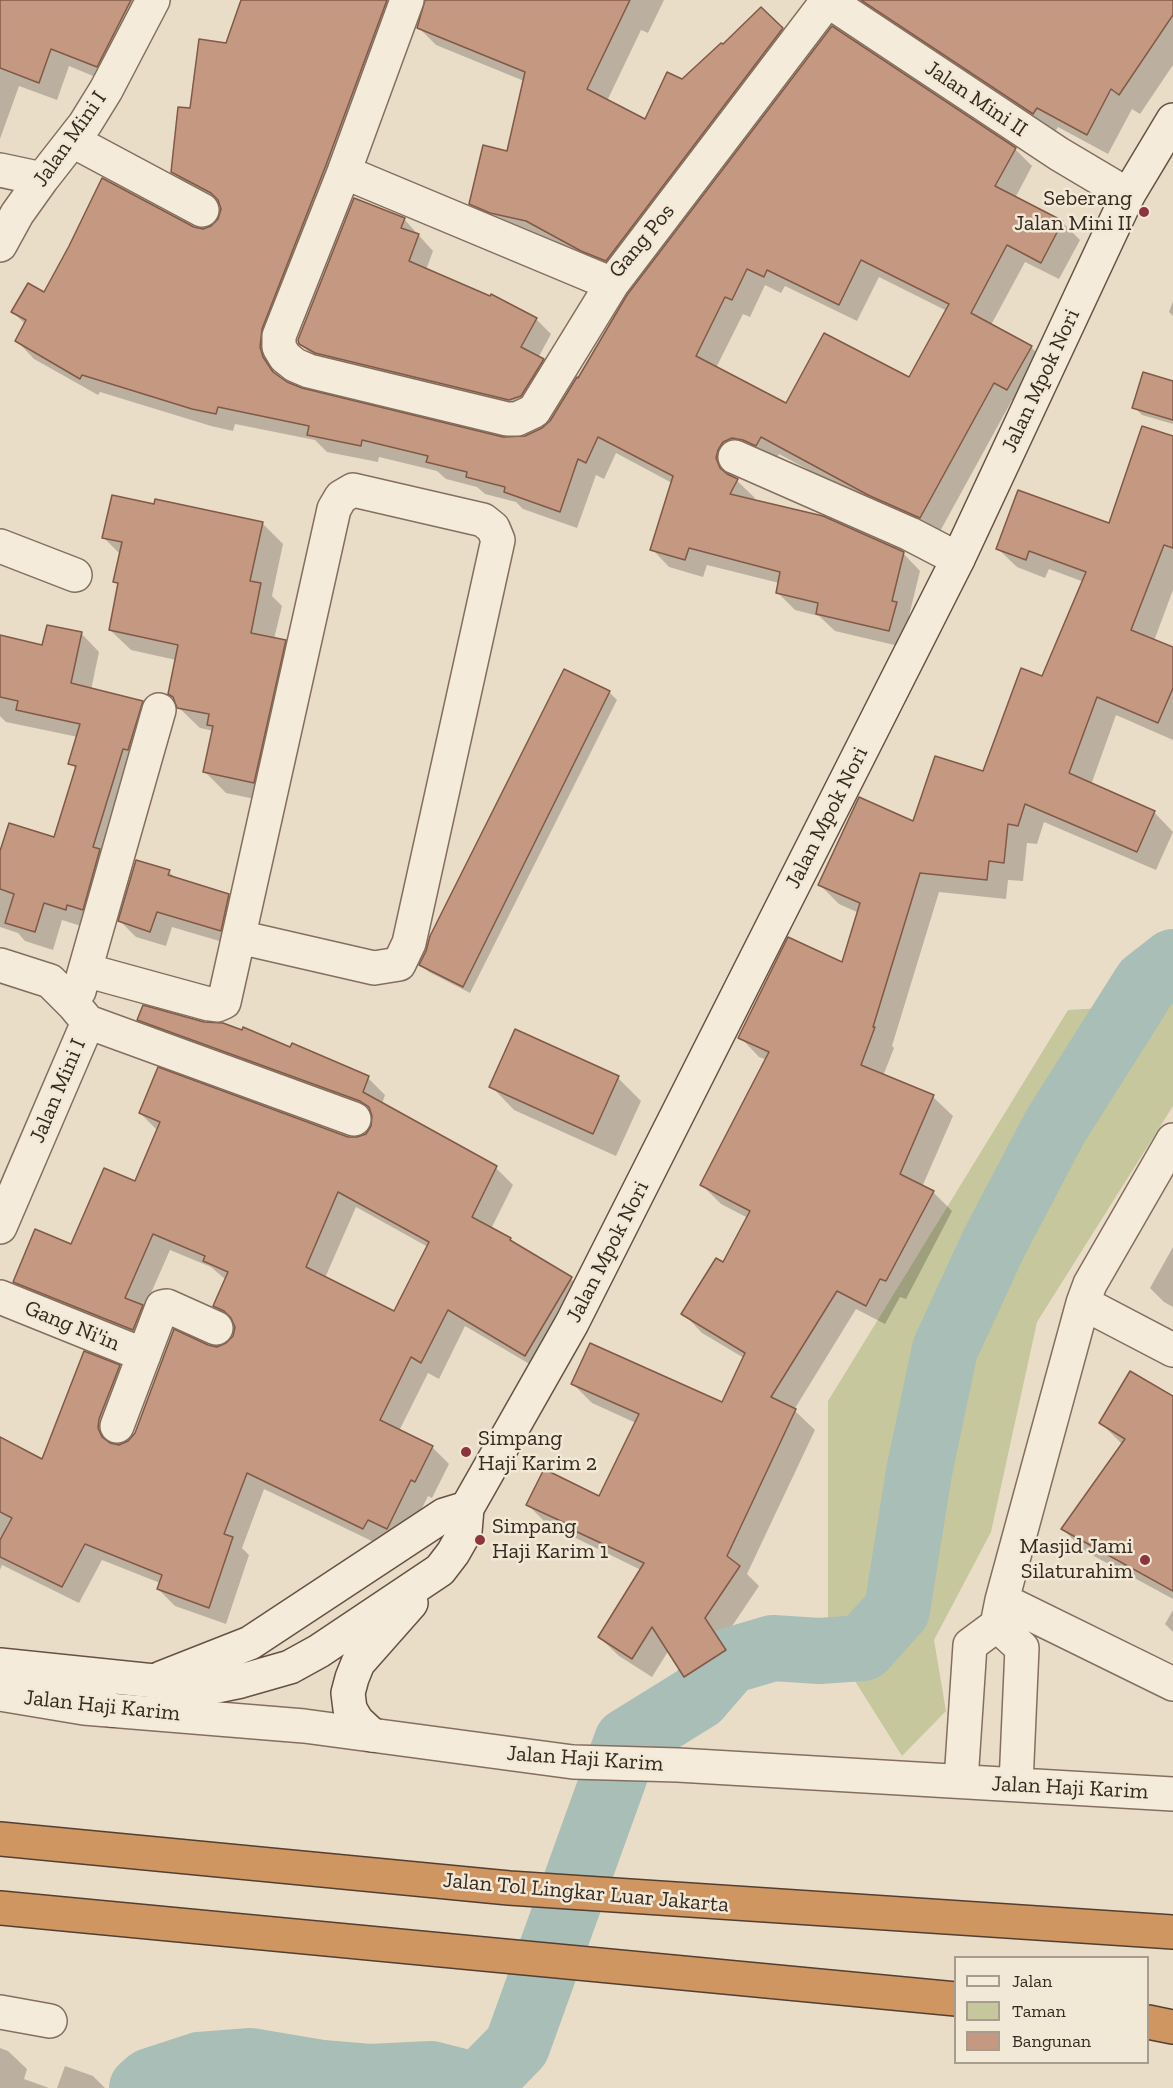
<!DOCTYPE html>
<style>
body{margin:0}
#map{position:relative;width:1173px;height:2088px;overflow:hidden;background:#eaddc8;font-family:"Zilla Slab",serif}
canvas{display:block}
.legend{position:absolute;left:954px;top:1956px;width:195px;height:108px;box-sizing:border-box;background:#f2e8d6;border:2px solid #a79c8e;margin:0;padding:8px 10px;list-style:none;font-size:18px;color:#362921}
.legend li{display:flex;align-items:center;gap:12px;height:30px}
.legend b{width:30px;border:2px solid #a79c8e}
</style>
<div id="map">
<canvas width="1173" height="2088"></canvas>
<ul class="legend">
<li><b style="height:8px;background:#f5ebda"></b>Jalan</li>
<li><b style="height:16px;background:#c6c79c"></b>Taman</li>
<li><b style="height:16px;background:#c49881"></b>Bangunan</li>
</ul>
</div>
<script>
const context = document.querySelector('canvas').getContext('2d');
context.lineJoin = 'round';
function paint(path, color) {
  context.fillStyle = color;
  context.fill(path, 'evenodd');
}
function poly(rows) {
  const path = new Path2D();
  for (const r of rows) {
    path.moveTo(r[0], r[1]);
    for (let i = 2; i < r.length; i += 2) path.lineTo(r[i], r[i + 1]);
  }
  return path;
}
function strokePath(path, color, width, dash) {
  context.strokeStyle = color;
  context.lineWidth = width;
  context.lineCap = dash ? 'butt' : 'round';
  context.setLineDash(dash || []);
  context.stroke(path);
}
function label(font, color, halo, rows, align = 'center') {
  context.font = font + ' "Zilla Slab",serif';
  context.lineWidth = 5;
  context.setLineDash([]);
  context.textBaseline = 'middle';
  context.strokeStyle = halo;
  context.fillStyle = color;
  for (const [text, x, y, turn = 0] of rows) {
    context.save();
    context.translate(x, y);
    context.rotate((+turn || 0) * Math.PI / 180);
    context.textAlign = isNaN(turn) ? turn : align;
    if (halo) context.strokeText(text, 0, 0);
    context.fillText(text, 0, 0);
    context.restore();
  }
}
const green = poly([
 [1173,941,1173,1106,1037,1322,991,1532,934,1640,946,1711,902,1756,828,1638,828,1401,1068,1010,1119,1007]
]);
const shadow = poly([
 [0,0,172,0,162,2,115,85,69,66,57,100,19,86,0,139],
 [243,0,418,0,277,366,280,376,284,382,304,391,502,439,525,438,543,429,551,422,629,295,1015,149,1032,166,1015,198,1062,222,1080,240,1059,279,1025,262,991,325,1031,347,1048,364,1025,407,1012,400,938,535,887,512,779,454,774,462,735,468,733,477,755,498,753,501,903,553,920,571,909,616,914,621,907,648,835,631,819,616,795,610,777,592,779,583,707,565,703,577,669,567,652,549,672,483,616,453,604,479,596,475,577,528,523,509,516,502,485,494,477,487,446,479,437,471,379,457,378,462,327,452,315,440,235,424,233,431,211,426,100,392,98,395,34,359,17,341,26,325,13,312,44,294,193,228,203,230,212,227,220,220,221,206,191,190,173,172,191,109,227,44],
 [879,277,947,311,910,379,787,405,716,368,743,314,750,317,765,285,781,293,785,286,857,321],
 [427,0,664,0,648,33,641,30,607,101,646,121,682,81,723,46,761,9,799,47,624,278,488,221,471,203,508,152,524,81,436,45,418,27],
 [850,0,1173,0,1173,65,1140,114,1132,109,1108,154,1058,127,1054,134],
 [404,219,433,251,426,270,536,319,551,334,538,358,558,376,536,411,316,359,301,344],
 [1173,301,1173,316,1169,312],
 [1173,383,1173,424,1142,415,1134,407],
 [1173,438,1173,590,1154,641,1173,648,1173,740,1116,715,1091,785,1154,812,1173,832,1156,870,1044,822,1037,844,1027,843,1023,881,1008,880,1006,899,939,892,892,1046,894,1048,883,1076,933,1097,953,1116,922,1187,933,1192,952,1211,906,1299,900,1297,885,1324,856,1309,794,1410,815,1430,747,1574,759,1586,724,1638,744,1670,704,1695,685,1676,669,1650,652,1677,619,1656,599,1637,641,1570,547,1524,528,1505,600,1498,636,1423,592,1403,573,1384,722,1403,744,1358,702,1333,683,1313,723,1264,748,1218,721,1204,702,1185,767,1060,759,1057,740,1037,843,964,859,913,839,904,820,885,914,823,984,773,1043,678,1084,582,1049,569,1045,578,1017,567,997,548,1110,525],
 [156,505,262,523,283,544,272,596,282,606,274,639,285,642,306,662,274,803,226,793,205,772,214,731,200,728,178,707,175,700,169,693,176,660,131,650,110,630,119,586,115,581,120,554,104,538],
 [81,633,99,652,91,690,142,702,161,721,84,927,62,920,53,950,25,941,18,933,0,927,0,856,55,839,77,770,70,763,78,737,6,722,0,716,0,646,44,647],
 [564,671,610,693,617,700,470,993,429,972,421,965],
 [169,872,177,879,228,895,244,911,236,946,172,927,166,946,136,937,120,921],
 [139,1020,291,1049,293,1045,368,1078,385,1095,382,1104,496,1168,513,1185,491,1229,571,1279,588,1296,543,1372,465,1326,439,1379,428,1373,399,1431,432,1447,449,1464,432,1498,428,1496,404,1545,380,1545,264,1489,242,1548,249,1555,226,1624,175,1606,158,1589,160,1583,102,1560,79,1603,2,1565,0,1570,0,1439,43,1461,119,1367,136,1384,116,1437,115,1445,121,1446,130,1441,208,1347,217,1348,228,1344,235,1336,236,1325,215,1306,226,1280,211,1267,170,1250,144,1309,150,1346,31,1298,14,1282,71,1246,136,1183,158,1131,140,1113,357,1139,367,1135,373,1125,374,1116,156,1037],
 [356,1207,428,1247,395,1313,325,1278],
 [618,1078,641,1101,616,1156,514,1110,491,1086],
 [1173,1247,1173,1307,1164,1302,1150,1288],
 [1173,1397,1173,1599,1083,1550,1063,1529,1123,1445,1101,1423],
 [1173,1610,1173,1632,1165,1624],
 [0,2048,8,2051,27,2069,24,2079,49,2088,0,2088],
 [65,2066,93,2076,105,2088,57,2088]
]);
const river = poly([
 [142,2088,150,2081,199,2065,251,2061,322,2073,370,2077,431,2074,478,2086,517,2046,627,1741,698,1697,729,1661,773,1648,819,1651,863,1648,897,1610,919,1472,945,1349,994,1243,1055,1127,1146,983,1173,962]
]);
const building = poly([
 [0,0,131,0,97,67,51,49,39,83,0,68,0,0],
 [241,0,387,0,326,165,262,329,260,347,263,357,273,372,287,382,302,388,503,437,525,436,542,428,550,421,577,377,578,378,627,295,832,26,1016,148,995,186,1063,221,1041,263,1007,245,971,313,1032,346,1007,390,994,383,920,518,868,495,761,437,756,446,743,440,732,438,723,442,718,450,716,458,720,468,727,474,738,479,730,494,823,516,904,552,892,601,897,602,889,631,816,614,818,603,776,593,780,572,689,548,685,560,650,550,673,476,598,437,586,463,578,459,560,512,504,492,505,487,466,477,467,472,426,462,428,456,362,440,361,446,307,435,309,426,218,407,216,414,192,409,82,375,80,379,15,341,26,320,11,312,28,283,44,292,69,246,102,178,194,227,203,229,211,226,218,219,221,209,218,200,211,193,171,172,178,107,190,108,199,39,226,43,241,0],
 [861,260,949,304,909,377,824,333,786,403,696,356,725,297,732,300,747,269,764,277,767,270,839,305,861,260],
 [425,0,630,0,587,89,645,119,667,72,682,79,721,43,723,44,761,7,783,28,606,261,581,251,526,221,490,213,469,204,483,145,507,151,525,72,417,28,425,0],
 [861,0,1173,0,1173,15,1119,95,1111,89,1087,135,1037,108,1033,114,861,0],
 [354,198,405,218,401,228,419,234,409,261,490,296,491,294,537,318,521,347,544,359,521,396,509,400,315,353,299,344,298,340,354,198],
 [1143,372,1173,381,1173,420,1132,408,1143,372],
 [1142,426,1173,436,1173,548,1164,545,1131,630,1173,647,1173,688,1158,723,1097,697,1069,773,1155,811,1137,852,1025,804,1018,826,1008,824,1004,863,989,861,987,880,920,873,873,1027,875,1027,861,1065,934,1095,900,1174,934,1191,886,1281,880,1279,866,1306,837,1291,771,1397,796,1409,727,1556,740,1566,705,1618,726,1650,684,1677,652,1627,632,1659,598,1637,644,1563,575,1531,576,1528,526,1505,544,1469,599,1496,639,1414,571,1384,590,1343,722,1402,745,1353,681,1314,716,1258,723,1262,750,1211,700,1185,769,1052,738,1038,788,937,842,962,860,903,818,885,859,797,913,821,935,756,983,771,1021,668,1042,676,1086,572,1029,551,1026,560,996,549,1018,490,1109,523,1142,426],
 [112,495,154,504,155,499,263,522,250,581,261,583,251,633,286,640,254,783,203,772,213,726,207,725,209,714,177,708,173,697,168,694,178,645,109,630,118,583,113,582,122,542,102,538,112,495],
 [47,625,82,632,71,683,143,701,128,750,123,749,93,847,100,849,83,910,67,905,66,910,44,903,35,932,5,923,14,894,0,889,0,851,9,823,54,837,76,766,68,764,80,724,16,710,18,701,0,697,0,635,42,645,47,625],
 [564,669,610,691,463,987,419,965,426,951,430,936,564,669],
 [136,860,170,870,168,875,229,894,221,931,157,912,150,932,118,921,136,860],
 [143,1005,204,1022,223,1023,242,1030,243,1027,290,1047,292,1043,369,1076,363,1092,497,1166,472,1217,511,1238,510,1240,572,1277,525,1356,448,1310,421,1363,411,1357,380,1420,433,1446,415,1482,411,1480,387,1529,368,1520,363,1529,247,1473,224,1534,233,1537,209,1608,157,1589,162,1575,85,1544,62,1587,0,1557,0,1540,12,1518,0,1512,0,1437,42,1459,84,1351,120,1365,99,1419,98,1428,102,1437,110,1443,119,1445,128,1441,135,1433,174,1329,208,1345,217,1347,226,1343,233,1336,235,1327,231,1318,224,1311,213,1306,228,1272,203,1261,205,1256,153,1234,125,1298,143,1305,133,1330,13,1282,35,1229,71,1244,104,1168,135,1181,160,1122,139,1113,158,1067,348,1137,357,1137,366,1134,371,1126,372,1116,369,1107,360,1101,137,1020,143,1005],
 [338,1192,429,1242,394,1311,306,1267,338,1192],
 [515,1029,619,1076,593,1134,489,1087,515,1029],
 [1130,1371,1173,1396,1173,1591,1061,1529,1125,1439,1099,1423,1130,1371]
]);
const minor = poly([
 [407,0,344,172,279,336,279,347,285,357,295,365,309,371,507,419,517,419,534,411,612,284,828,0],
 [827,0,1059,154,1128,195],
 [73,141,202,210],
 [0,170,42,179],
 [344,172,612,284],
 [0,245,17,214,42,179,85,124,106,90,153,0],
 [735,457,910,534,958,559],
 [0,546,75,575],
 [0,965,50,981,74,1005,88,1022,0,1227],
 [85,970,209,1004,217,1005,224,1002,334,509,341,497,353,490,483,520,493,528,498,540,409,943,399,964,374,968,239,937],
 [79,991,159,710],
 [88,1022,354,1119],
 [0,1297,144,1355],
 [1083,1303,1173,1350],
 [117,1426,162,1307,167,1306,216,1328],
 [1002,1600,1173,1684],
 [997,1625,1002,1600,1083,1303,1090,1284,1173,1140],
 [997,1625,1022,1648,1016,1784],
 [0,1694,84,1708,304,1726,573,1762,678,1765,1173,1794],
 [961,1781,970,1645,997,1625],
 [0,2012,50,2021]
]);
const secondary = poly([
 [0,1665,212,1687,241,1681,290,1667,319,1651,440,1570,453,1553,465,1532,467,1508,572,1323,958,559,1128,195,1173,120],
 [161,1678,250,1643,444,1515,467,1508],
 [30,1680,58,1692,112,1710],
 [372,1735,357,1721,350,1709,348,1693,352,1678,358,1663,411,1603]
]);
const motorway = poly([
 [0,1839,509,1888,1173,1932],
 [0,1908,956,1999],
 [1148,2022,1173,2027]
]);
const markers = [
 [1144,212,6,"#8d353c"],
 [466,1452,6,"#8d353c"],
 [480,1540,6,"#8d353c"],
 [1145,1560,6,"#8d353c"]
];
const streetNames = [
 ["Jalan Mini II",976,99,34],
 ["Jalan Mini I",70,139,-55],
 ["Gang Pos",642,241,-50],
 ["Jalan Mpok Nori",1041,381,-65],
 ["Jalan Mpok Nori",827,818,-63],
 ["Jalan Mini I",58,1091,-67],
 ["Jalan Mpok Nori",608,1252,-63],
 ["Gang Ni'in",72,1326,22],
 ["Jalan Haji Karim",102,1706,6],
 ["Jalan Haji Karim",585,1759,4],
 ["Jalan Haji Karim",1070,1788,3],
 ["Jalan Tol Lingkar Luar Jakarta",586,1893,5]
];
const poiNames = [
 ["Seberang",1132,199],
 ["Jalan Mini II",1132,224],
 ["Simpang",478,1439,"left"],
 ["Haji Karim 2",478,1464,"left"],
 ["Simpang",492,1527,"left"],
 ["Haji Karim 1",492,1552,"left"],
 ["Masjid Jami",1133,1547],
 ["Silaturahim",1133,1572]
];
paint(green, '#c6c79c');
paint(shadow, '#0003');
strokePath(river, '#a8beb6', 66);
paint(building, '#c49881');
strokePath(building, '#815947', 1.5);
strokePath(minor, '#846f5f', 36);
strokePath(secondary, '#665142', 36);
strokePath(motorway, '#523f32', 36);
strokePath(minor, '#f5ebda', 33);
strokePath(secondary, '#f5ebda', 33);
strokePath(motorway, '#d09662', 33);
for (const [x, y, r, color] of markers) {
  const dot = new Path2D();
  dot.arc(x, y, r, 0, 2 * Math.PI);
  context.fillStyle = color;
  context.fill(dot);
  strokePath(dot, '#f2e8d6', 2);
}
label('22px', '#362921', '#f2e8d6', streetNames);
label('22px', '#362921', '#f2e8d6', poiNames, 'right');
</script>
